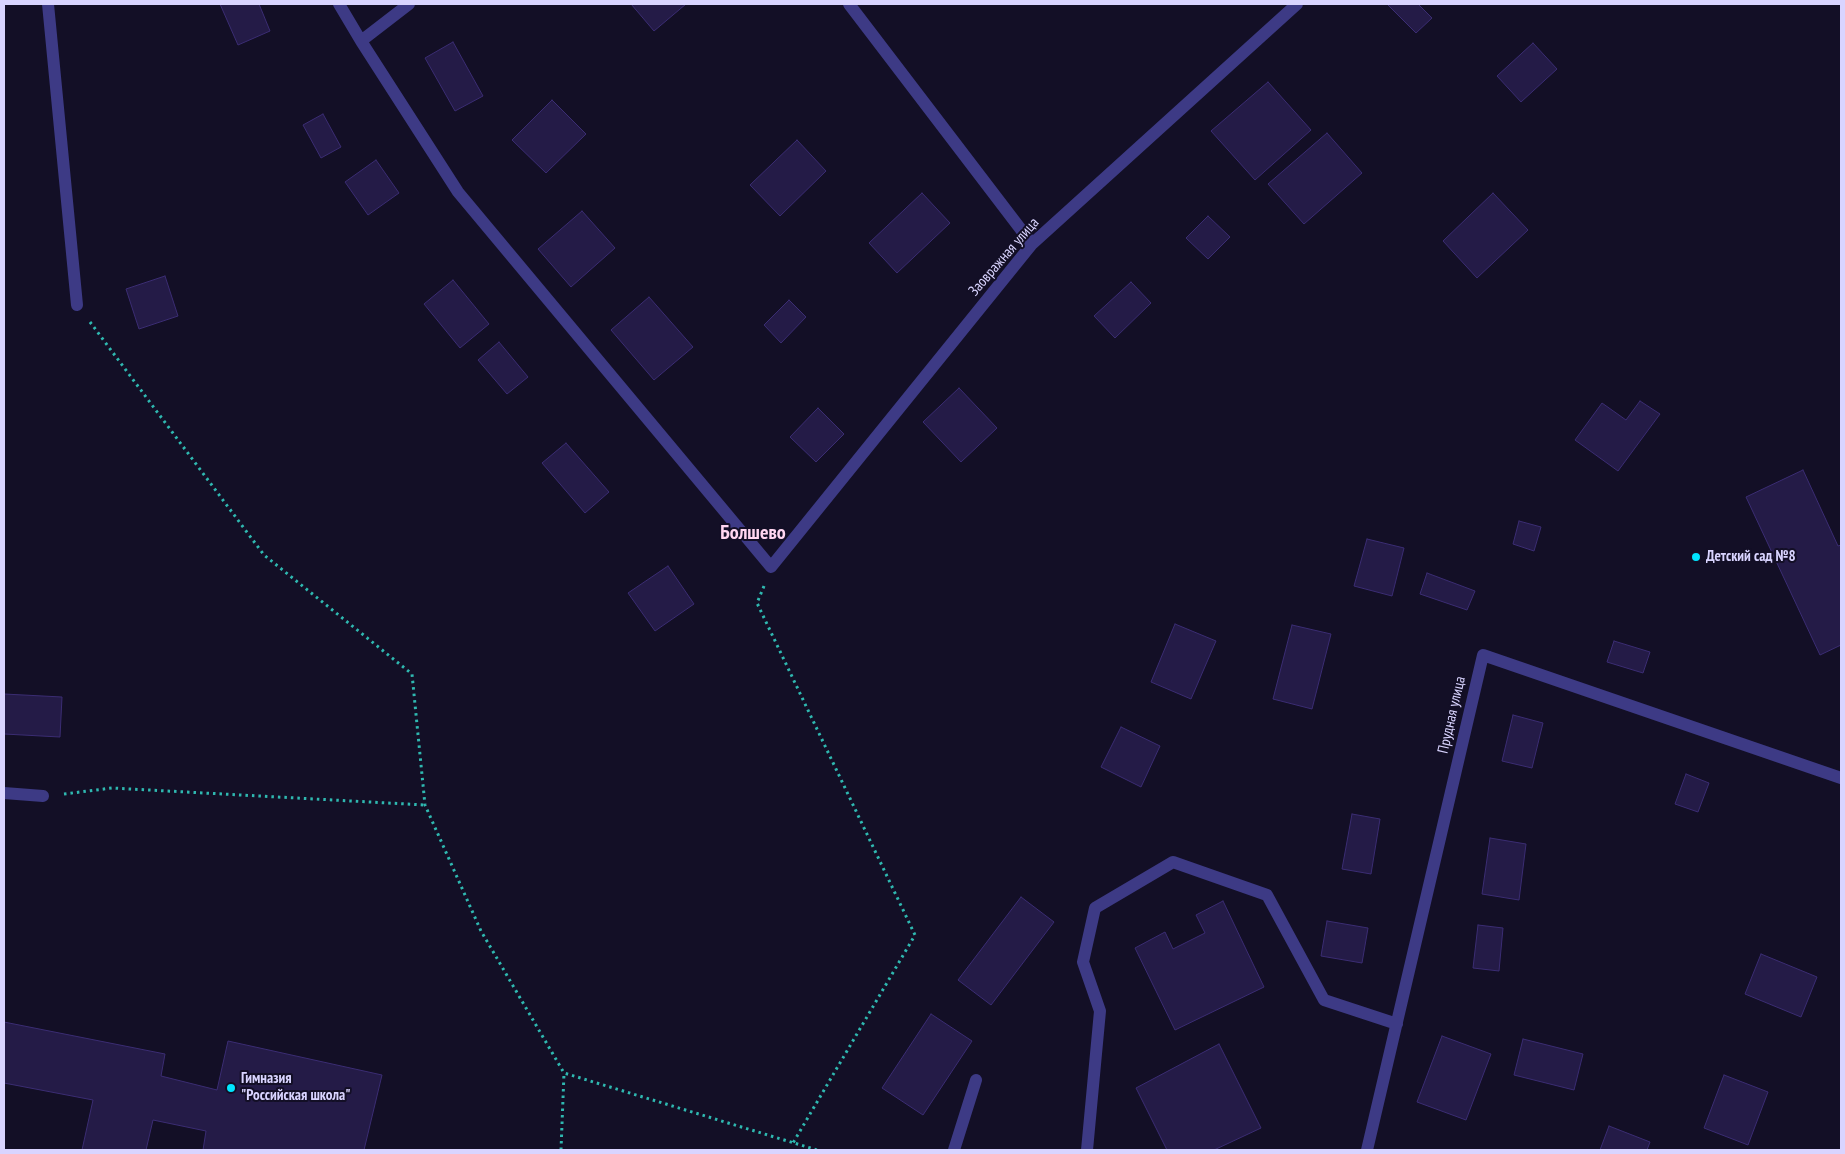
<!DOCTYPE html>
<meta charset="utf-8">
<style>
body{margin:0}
#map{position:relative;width:1845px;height:1154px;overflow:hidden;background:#130f26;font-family:"PT Sans Narrow",sans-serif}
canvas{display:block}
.frame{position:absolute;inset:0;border:5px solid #d9d4ff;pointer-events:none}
</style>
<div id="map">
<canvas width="1845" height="1154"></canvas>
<div class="frame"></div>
</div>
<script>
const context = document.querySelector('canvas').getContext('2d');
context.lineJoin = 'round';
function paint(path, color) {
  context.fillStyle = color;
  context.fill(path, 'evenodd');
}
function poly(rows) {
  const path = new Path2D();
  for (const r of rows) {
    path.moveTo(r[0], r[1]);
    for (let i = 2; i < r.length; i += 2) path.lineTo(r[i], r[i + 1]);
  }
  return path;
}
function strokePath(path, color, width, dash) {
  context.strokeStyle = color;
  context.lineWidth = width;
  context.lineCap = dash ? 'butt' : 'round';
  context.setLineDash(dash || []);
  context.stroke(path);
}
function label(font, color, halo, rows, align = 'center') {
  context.font = font + ' "PT Sans Narrow",sans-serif';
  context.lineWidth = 4;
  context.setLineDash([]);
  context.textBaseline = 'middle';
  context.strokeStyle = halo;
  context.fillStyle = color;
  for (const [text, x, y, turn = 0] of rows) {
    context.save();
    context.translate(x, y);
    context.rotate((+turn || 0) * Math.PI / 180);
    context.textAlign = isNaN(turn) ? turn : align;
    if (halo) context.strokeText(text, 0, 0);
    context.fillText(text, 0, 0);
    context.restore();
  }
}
const building = poly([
 [220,4,259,4,270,31,238,45,220,4],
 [631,4,686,4,654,31,631,4],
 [1387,4,1418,4,1432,18,1416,33,1387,4],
 [453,42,483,96,455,111,425,58,453,42],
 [1533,43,1557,69,1521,102,1497,76,1533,43],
 [1268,82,1311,130,1255,180,1211,131,1268,82],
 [552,100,586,134,546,173,512,140,552,100],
 [323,114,341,147,321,158,303,125,323,114],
 [1327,133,1362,173,1304,224,1268,184,1327,133],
 [797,140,826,171,780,216,750,185,797,140],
 [376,160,399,193,368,215,345,182,376,160],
 [922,193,950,223,897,273,869,243,922,193],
 [1493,193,1528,230,1477,278,1443,241,1493,193],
 [582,211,615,248,571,287,538,249,582,211],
 [1208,216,1230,237,1208,259,1186,238,1208,216],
 [165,276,178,316,139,329,126,289,165,276],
 [453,280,489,324,460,348,424,304,453,280],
 [1131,282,1151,303,1115,338,1094,316,1131,282],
 [649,297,693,347,654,380,611,330,649,297],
 [789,300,806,317,781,343,764,325,789,300],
 [499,342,528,377,507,394,478,360,499,342],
 [959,388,997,428,961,462,923,422,959,388],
 [1640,401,1660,414,1618,471,1575,440,1602,403,1626,420,1640,401],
 [818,408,844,434,816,462,790,437,818,408],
 [566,443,609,492,585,513,542,463,566,443],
 [1803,470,1838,546,1841,545,1841,645,1820,655,1746,497,1803,470],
 [1519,521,1541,527,1534,551,1513,544,1519,521],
 [1367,539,1404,548,1392,596,1354,586,1367,539],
 [668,566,694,604,655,631,628,593,668,566],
 [1427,573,1475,591,1467,610,1420,594,1427,573],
 [1175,624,1216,641,1191,699,1151,682,1175,624],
 [1292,625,1331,634,1312,709,1273,699,1292,625],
 [1614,641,1650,652,1643,673,1607,662,1614,641],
 [4,694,62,697,60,737,4,734,4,694],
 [1513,715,1543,723,1532,768,1502,761,1513,715],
 [1121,727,1160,746,1141,787,1101,767,1121,727],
 [1686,774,1709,783,1698,812,1675,804,1686,774],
 [1352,814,1380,819,1371,874,1342,869,1352,814],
 [1490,838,1526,844,1519,900,1482,894,1490,838],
 [1021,897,1054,922,991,1005,958,980,1021,897],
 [1223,901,1264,987,1175,1030,1135,948,1165,932,1173,949,1205,933,1196,915,1223,901],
 [1327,921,1368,928,1362,963,1321,956,1327,921],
 [1478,925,1503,928,1499,971,1473,968,1478,925],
 [1761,954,1817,977,1801,1017,1745,994,1761,954],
 [931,1014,972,1041,923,1115,882,1088,931,1014],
 [4,1022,165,1054,161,1076,217,1090,228,1041,382,1075,364,1150,203,1150,206,1131,153,1120,146,1150,82,1150,93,1100,4,1083,4,1022],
 [1442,1036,1491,1054,1466,1120,1417,1102,1442,1036],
 [1523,1039,1583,1054,1574,1090,1514,1075,1523,1039],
 [1219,1044,1261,1128,1214,1150,1167,1150,1136,1088,1219,1044],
 [1724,1075,1768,1092,1748,1145,1704,1128,1724,1075],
 [1609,1126,1650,1142,1647,1150,1600,1150,1609,1126]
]);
const path = poly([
 [90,322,264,555,412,674,425,805,481,931,564,1073,817,1150],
 [764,586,757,603,915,935,793,1143],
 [64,794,112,788,425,805],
 [561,1150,564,1073]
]);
const lane = poly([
 [48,4,77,305],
 [339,4,361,41,458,192,771,567,1032,244,1297,4],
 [849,4,1032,244],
 [361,41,409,4],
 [4,793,43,796],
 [954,1150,976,1080],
 [1087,1150,1100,1011,1083,962,1095,908,1173,862,1267,895,1324,1000,1397,1024],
 [1367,1150,1483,655,1841,778]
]);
const markers = [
 [1696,557,5,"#00e5ff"],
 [231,1088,5,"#00e5ff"]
];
const streetNames = [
 ["Заовражная улица",1004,257,-49],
 ["Прудная улица",1452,715,-77]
];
const poiNames = [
 ["Детский сад №8",1706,557],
 ["Гимназия",241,1079],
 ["\"Российская школа\"",241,1096]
];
const districtNames = [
 ["Болшево",753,533]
];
paint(building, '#241b47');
strokePath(building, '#3b2d73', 1);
strokePath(path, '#2fb8b0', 3, [2.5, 4]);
strokePath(lane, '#3d3a85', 12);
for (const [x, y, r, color] of markers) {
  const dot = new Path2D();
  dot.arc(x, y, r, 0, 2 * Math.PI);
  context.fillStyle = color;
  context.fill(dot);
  strokePath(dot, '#130f26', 2);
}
label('15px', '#d9d4ff', '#130f26', streetNames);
label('bold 15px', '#d9d4ff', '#130f26', poiNames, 'left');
label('bold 20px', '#ffd6f0', '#130f26', districtNames);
</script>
